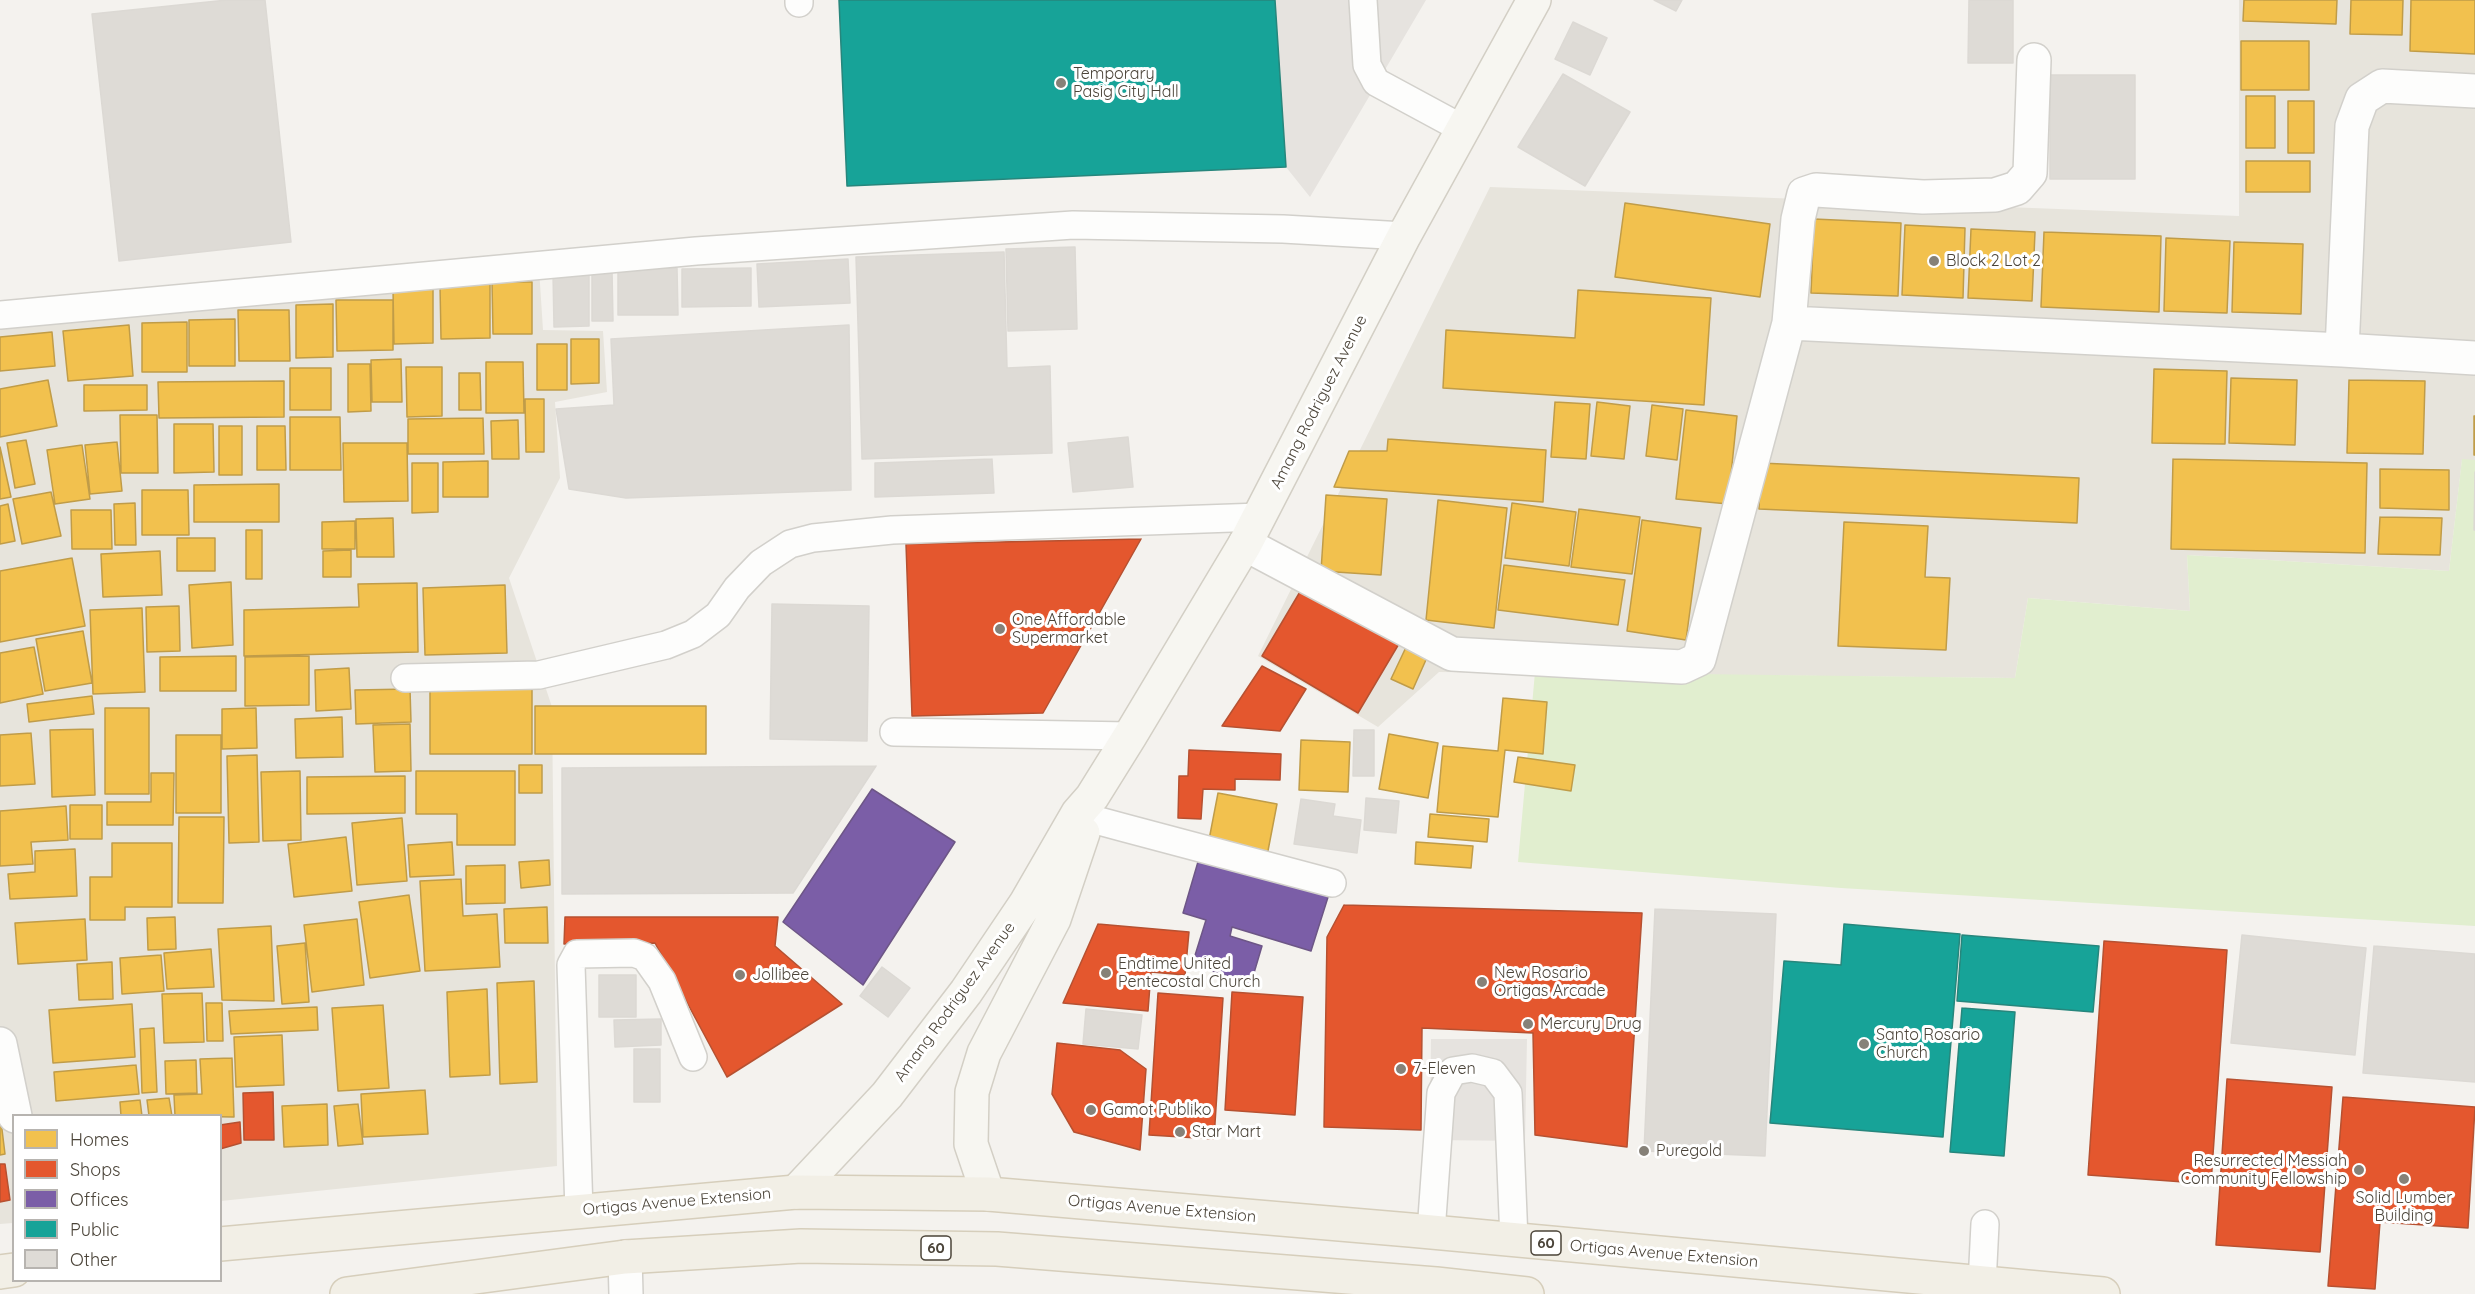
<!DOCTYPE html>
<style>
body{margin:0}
#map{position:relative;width:2475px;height:1294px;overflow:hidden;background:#f4f2ee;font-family:Quicksand,sans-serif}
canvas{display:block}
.legend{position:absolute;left:12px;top:1114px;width:210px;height:168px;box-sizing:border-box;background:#fff;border:2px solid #b7b4b0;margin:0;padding:8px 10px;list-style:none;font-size:18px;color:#4b4439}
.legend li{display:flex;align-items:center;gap:12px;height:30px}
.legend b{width:30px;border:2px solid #b7b4b0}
</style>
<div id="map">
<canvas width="2475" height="1294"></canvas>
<ul class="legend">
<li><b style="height:16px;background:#f2c14e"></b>Homes</li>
<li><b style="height:16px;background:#e4572e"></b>Shops</li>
<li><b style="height:16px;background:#7b5ea7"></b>Offices</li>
<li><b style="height:16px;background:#17a398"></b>Public</li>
<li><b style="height:16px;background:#dedbd6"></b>Other</li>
</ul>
</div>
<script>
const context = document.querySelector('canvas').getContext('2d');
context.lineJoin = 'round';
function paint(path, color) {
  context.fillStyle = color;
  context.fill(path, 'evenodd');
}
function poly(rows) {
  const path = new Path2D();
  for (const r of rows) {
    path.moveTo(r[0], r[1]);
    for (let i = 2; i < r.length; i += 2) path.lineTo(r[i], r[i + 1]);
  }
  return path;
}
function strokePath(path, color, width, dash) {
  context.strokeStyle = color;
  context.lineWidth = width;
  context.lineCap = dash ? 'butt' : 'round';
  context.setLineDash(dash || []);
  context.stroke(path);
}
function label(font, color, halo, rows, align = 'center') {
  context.font = font + ' Quicksand,sans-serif';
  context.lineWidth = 6;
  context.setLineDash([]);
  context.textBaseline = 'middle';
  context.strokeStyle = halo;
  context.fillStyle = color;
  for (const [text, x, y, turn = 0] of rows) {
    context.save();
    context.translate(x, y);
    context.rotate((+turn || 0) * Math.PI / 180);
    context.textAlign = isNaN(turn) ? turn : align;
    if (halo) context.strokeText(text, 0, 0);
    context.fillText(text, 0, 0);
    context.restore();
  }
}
const residential = poly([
 [2239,0,2475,0,2475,460,2462,460,2449,571,2187,555,2190,611,2028,598,2015,678,1439,672,1378,727,1258,656,1490,187,2239,216],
 [539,268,543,330,603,331,607,392,555,402,560,478,509,578,552,707,557,1166,221,1201,220,1116,14,1116,13,1223,0,1224,0,329]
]);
const green = poly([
 [2462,459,2475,460,2475,926,1841,888,1518,862,1535,672,2015,678,2028,598,2190,611,2187,555,2449,571]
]);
const parking = poly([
 [1275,0,1426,0,1310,197,1286,167],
 [1431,1039,1527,1039,1525,1141,1430,1140]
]);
const homes = poly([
 [2244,0,2337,0,2336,24,2243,21,2244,0],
 [2351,0,2403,0,2402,35,2350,34,2351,0],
 [2411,0,2475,0,2475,54,2410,51,2411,0],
 [2241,41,2309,41,2309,90,2241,90,2241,41],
 [2246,96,2275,96,2275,148,2246,148,2246,96],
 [2288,101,2314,101,2314,153,2288,153,2288,101],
 [2246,161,2310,161,2310,192,2246,192,2246,161],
 [1625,203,1770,224,1760,297,1615,277,1625,203],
 [1814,219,1901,223,1898,296,1811,293,1814,219],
 [1905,225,1965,228,1963,298,1902,295,1905,225],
 [1971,229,2035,232,2032,301,1968,298,1971,229],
 [2044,232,2161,236,2159,312,2041,307,2044,232],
 [2166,238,2230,241,2227,313,2164,311,2166,238],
 [2234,242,2303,244,2301,314,2232,312,2234,242],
 [492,282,532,282,532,334,493,334,492,282],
 [490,284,490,338,441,339,440,285,490,284],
 [393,289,433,289,433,343,394,344,393,289],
 [1578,290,1711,298,1704,405,1443,388,1446,330,1575,338,1578,290],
 [336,300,393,300,393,350,337,351,336,300],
 [333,304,333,357,296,358,296,305,333,304],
 [238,310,289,310,290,361,239,361,238,310],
 [235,319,235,366,189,366,189,320,235,319],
 [187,322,187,372,142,372,142,323,187,322],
 [129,325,133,376,68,381,63,331,129,325],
 [52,332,55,366,0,371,0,337,52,332],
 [571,339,599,339,599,383,571,384,571,339],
 [537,344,567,344,567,390,537,390,537,344],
 [401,359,402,402,372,402,371,360,401,359],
 [486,362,523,362,524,413,486,413,486,362],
 [348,364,370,364,371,411,348,412,348,364],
 [406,367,442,367,442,416,407,417,406,367],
 [290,368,331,368,331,410,290,410,290,368],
 [2154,369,2227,371,2225,444,2152,443,2154,369],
 [459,373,480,373,481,410,459,410,459,373],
 [2231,378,2297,380,2295,445,2229,443,2231,378],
 [48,380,57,426,0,437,0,389,48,380],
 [2349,380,2425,381,2423,454,2347,453,2349,380],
 [284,381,284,417,159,418,158,382,284,381],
 [84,385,147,385,147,410,84,411,84,385],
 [525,399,544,399,544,452,526,452,525,399],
 [1555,402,1590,404,1586,459,1551,457,1555,402],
 [1597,402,1630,406,1624,459,1591,456,1597,402],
 [1652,405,1683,409,1677,460,1646,456,1652,405],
 [1686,410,1737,416,1728,504,1676,499,1686,410],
 [120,415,157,415,158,473,121,473,120,415],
 [2474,416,2475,416,2475,455,2474,455,2474,416],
 [290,417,340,417,341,470,290,470,290,417],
 [483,418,484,454,408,454,408,419,483,418],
 [518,420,519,459,492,459,491,421,518,420],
 [174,424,213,424,214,472,174,473,174,424],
 [219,426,242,426,242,475,219,475,219,426],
 [257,426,285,426,286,470,257,470,257,426],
 [1388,439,1546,450,1543,502,1334,487,1349,451,1387,451,1388,439],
 [26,440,35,484,15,488,7,443,26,440],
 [117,442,122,491,90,494,85,445,117,442],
 [343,443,407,443,408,501,344,502,343,443],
 [82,445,90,499,55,504,47,450,82,445],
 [0,447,11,497,0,499,0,447],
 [2173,459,2367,463,2365,553,2171,549,2173,459],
 [488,461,488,497,443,497,443,462,488,461],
 [412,463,438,463,438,512,412,513,412,463],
 [1761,463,2079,478,2077,523,1759,509,1761,463],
 [2380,469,2449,470,2449,510,2380,508,2380,469],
 [279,484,279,522,194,522,194,485,279,484],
 [142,490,188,490,189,535,142,535,142,490],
 [51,492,61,536,22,544,13,499,51,492],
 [1326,495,1387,499,1381,575,1321,571,1326,495],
 [1438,500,1507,508,1494,628,1426,620,1438,500],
 [135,503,136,545,115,545,114,504,135,503],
 [1512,503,1576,512,1569,566,1505,558,1512,503],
 [8,504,15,541,0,544,0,506,8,504],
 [1579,509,1640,517,1632,574,1571,567,1579,509],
 [71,510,111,510,112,549,72,549,71,510],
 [2380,517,2442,518,2440,555,2378,554,2380,517],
 [393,518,394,557,357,557,356,519,393,518],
 [1642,520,1701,528,1686,640,1627,631,1642,520],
 [355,521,355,549,322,549,322,522,355,521],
 [1844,522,1928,526,1925,577,1950,578,1946,650,1838,646,1844,522],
 [246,530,262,530,262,579,246,579,246,530],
 [177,538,215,538,215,571,177,571,177,538],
 [351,550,351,577,323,577,323,551,351,550],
 [160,551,162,595,103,597,101,554,160,551],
 [72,558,85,626,0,642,0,571,72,558],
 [1504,565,1625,580,1618,625,1498,610,1504,565],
 [231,582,233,645,192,648,189,585,231,582],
 [417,583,418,652,244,656,244,610,359,607,358,584,417,583],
 [505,585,507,653,425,655,423,588,505,585],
 [179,606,180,651,147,652,146,607,179,606],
 [142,608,145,692,93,694,90,610,142,608],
 [83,631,92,683,45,691,36,639,83,631],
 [1408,643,1429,653,1413,689,1391,679,1408,643],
 [34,647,43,694,0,703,0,653,34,647],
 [236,656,236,691,160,691,160,657,236,656],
 [309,656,309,705,245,706,245,657,309,656],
 [349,668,351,709,316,711,315,670,349,668],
 [532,687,532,754,430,754,430,688,532,687],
 [410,689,411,722,356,724,355,690,410,689],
 [92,696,94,714,29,722,27,704,92,696],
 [1503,698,1547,702,1543,754,1505,750,1498,817,1437,812,1443,746,1498,751,1503,698],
 [535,706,706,706,706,754,535,754,535,706],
 [105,708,149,708,149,794,105,794,105,708],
 [256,708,257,748,222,749,222,709,256,708],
 [342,717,343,757,296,758,295,719,342,717],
 [410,724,411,771,375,772,373,725,410,724],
 [93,729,95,795,52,797,50,730,93,729],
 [31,733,35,784,0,786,0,735,31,733],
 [1389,734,1438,743,1428,798,1379,789,1389,734],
 [176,735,221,735,221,813,176,813,176,735],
 [1301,740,1350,742,1348,792,1299,790,1301,740],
 [257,755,259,842,229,843,227,756,257,755],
 [1518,757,1575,765,1571,791,1514,782,1518,757],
 [519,765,542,765,542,793,519,793,519,765],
 [300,771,301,840,263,841,261,772,300,771],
 [416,771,515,771,515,845,457,845,457,814,416,814,416,771],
 [151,773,174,773,173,825,107,825,107,802,151,802,151,773],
 [405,776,405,813,307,814,307,777,405,776],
 [1218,793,1277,804,1267,856,1208,845,1218,793],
 [70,805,102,805,102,839,70,839,70,805],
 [66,806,68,840,31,842,33,864,0,866,0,811,66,806],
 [1430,814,1489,819,1487,842,1428,837,1430,814],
 [179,817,224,817,223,903,178,903,179,817],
 [402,818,407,881,357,885,352,823,402,818],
 [346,837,352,891,294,897,288,844,346,837],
 [452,842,454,875,410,877,408,845,452,842],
 [1416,842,1473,846,1471,868,1415,864,1416,842],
 [112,843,172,843,172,907,125,907,125,920,90,920,90,877,112,877,112,843],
 [75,849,77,896,10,899,8,874,35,872,35,851,75,849],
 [549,860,550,885,521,888,519,862,549,860],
 [505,865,505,903,466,904,466,866,505,865],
 [461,879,463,916,497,914,500,967,425,971,420,881,461,879],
 [409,895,420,971,370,978,359,902,409,895],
 [547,907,548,943,505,943,504,909,547,907],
 [175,917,176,949,148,950,147,918,175,917],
 [85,919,87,960,18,964,15,923,85,919],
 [357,919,364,985,312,992,304,925,357,919],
 [271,926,274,1001,222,1000,218,929,271,926],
 [305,943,309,1002,282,1004,277,946,305,943],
 [211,949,214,987,167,989,164,953,211,949],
 [161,955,164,991,122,994,120,958,161,955],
 [112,962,113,999,79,1000,77,964,112,962],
 [534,981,537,1082,500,1084,497,983,534,981],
 [487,989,490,1075,450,1077,447,992,487,989],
 [202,993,204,1042,164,1043,162,994,202,993],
 [206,1003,222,1003,223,1041,207,1041,206,1003],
 [132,1004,135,1057,53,1063,49,1010,132,1004],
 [383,1005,389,1088,338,1091,332,1008,383,1005],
 [317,1007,318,1030,231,1034,229,1011,317,1007],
 [154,1028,157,1092,142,1093,140,1029,154,1028],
 [282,1035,284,1085,236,1087,234,1037,282,1035],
 [232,1058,234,1117,175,1116,174,1095,202,1094,200,1059,232,1058],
 [196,1060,197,1093,166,1094,165,1061,196,1060],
 [136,1065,139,1094,56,1101,54,1072,136,1065],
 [425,1090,428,1134,363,1137,361,1094,425,1090],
 [169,1098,172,1116,149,1116,147,1100,169,1098],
 [140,1100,142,1116,121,1116,120,1102,140,1100],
 [327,1104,328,1145,284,1147,282,1106,327,1104],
 [358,1104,363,1144,338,1146,334,1106,358,1104],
 [0,1113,5,1154,0,1155,0,1113]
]);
const shops = poly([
 [1141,539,1043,713,912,716,906,544,1141,539],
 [1304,585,1400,642,1358,713,1262,656,1304,585],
 [1262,666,1306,689,1280,731,1222,726,1262,666],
 [1189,750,1281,754,1280,780,1235,779,1235,790,1203,789,1201,819,1178,818,1179,776,1188,776,1189,750],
 [1344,905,1642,913,1627,1147,1535,1135,1533,1033,1422,1028,1421,1130,1324,1127,1327,937,1344,905],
 [565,917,778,917,775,946,842,1004,727,1077,655,943,564,944,565,917],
 [1098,924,1189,932,1185,975,1151,972,1148,1011,1063,1003,1098,924],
 [2104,941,2227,950,2211,1184,2088,1175,2104,941],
 [1232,992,1303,997,1295,1115,1225,1110,1232,992],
 [1158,993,1223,998,1214,1139,1149,1135,1158,993],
 [1057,1043,1120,1050,1146,1069,1140,1150,1074,1132,1052,1094,1057,1043],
 [2227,1079,2332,1087,2320,1252,2216,1245,2227,1079],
 [273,1092,274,1140,244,1140,243,1093,273,1092],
 [2343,1097,2475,1107,2468,1228,2380,1222,2375,1289,2328,1286,2343,1097],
 [240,1122,241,1143,220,1149,220,1125,240,1122],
 [0,1164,5,1164,10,1200,0,1202,0,1164]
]);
const offices = poly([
 [872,789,955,842,863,985,783,922,872,789],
 [1200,855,1329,894,1311,951,1232,927,1230,936,1262,946,1251,983,1192,965,1206,920,1183,913,1200,855]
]);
const public = poly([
 [839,0,1275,0,1286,167,847,186,839,0],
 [1844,924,1960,934,1943,1137,1770,1123,1784,961,1841,965,1844,924],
 [1962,935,2099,946,2093,1012,1957,1001,1962,935],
 [1962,1008,2015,1012,2004,1156,1950,1152,1962,1008]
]);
const building = poly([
 [227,0,265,0,291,242,119,261,92,14,227,0],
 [1654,0,1682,0,1676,11,1654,0],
 [1969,0,2013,0,2013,63,1968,63,1969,0],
 [1573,22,1607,38,1590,75,1555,59,1573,22],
 [1563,74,1630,112,1585,186,1518,147,1563,74],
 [2050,75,2135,75,2135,179,2050,179,2050,75],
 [1075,247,1077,329,1008,331,1006,249,1075,247],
 [1004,252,1007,368,1050,366,1052,453,862,459,856,257,1004,252],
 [848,259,850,303,759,307,757,264,848,259],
 [677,268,678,315,618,315,618,269,677,268],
 [751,268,751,306,682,307,682,269,751,268],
 [592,271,612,271,613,321,592,321,592,271],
 [589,272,589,326,554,327,553,273,589,272],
 [849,325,851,490,626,498,569,489,556,409,614,405,611,339,849,325],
 [1128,437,1133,487,1073,492,1068,443,1128,437],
 [992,459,994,493,875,497,875,463,992,459],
 [2475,472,2475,530,2474,530,2475,472],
 [772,604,869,606,867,741,770,739,772,604],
 [1354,730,1374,730,1374,776,1353,776,1354,730],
 [876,766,793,893,562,894,562,768,876,766],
 [1366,798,1399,801,1396,833,1364,830,1366,798],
 [1301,799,1335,804,1333,816,1361,820,1357,853,1294,844,1301,799],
 [1655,909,1776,914,1765,1156,1644,1151,1655,909],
 [2242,935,2366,948,2355,1055,2231,1043,2242,935],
 [2374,946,2475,954,2475,1082,2363,1073,2374,946],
 [882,967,910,988,888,1017,860,996,882,967],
 [599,975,636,975,636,1017,599,1017,599,975],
 [1086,1009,1142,1015,1138,1049,1083,1044,1086,1009],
 [661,1019,661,1045,615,1047,614,1020,661,1019],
 [634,1049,660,1049,660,1102,634,1102,634,1049]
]);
const service = poly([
 [799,0,799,3],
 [1363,0,1367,65,1376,82,1463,129],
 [0,315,696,251,1073,225,1283,229,1404,236],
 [405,678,539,675,666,645,693,634,718,615,737,588,761,563,790,544,813,538,892,530,1260,517],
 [894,732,1130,736],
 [1078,813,1088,818,1125,828,1332,883],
 [579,1211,571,965,577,954,634,953,645,957,662,981,693,1057],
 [1431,1232,1441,1093,1453,1071,1472,1068,1493,1073,1508,1093,1514,1240],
 [1982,1284,1985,1224]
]);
const minor = poly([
 [1789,323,2342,350,2475,358],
 [2342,350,2352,126,2362,99,2382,86,2475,91],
 [1245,544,1452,654,1682,667,1699,659,1789,323,1798,219,1804,194,1816,190,1923,197,1995,195,2017,188,2030,173,2034,60],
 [0,1044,15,1116],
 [625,1257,626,1294]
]);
const secondary = poly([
 [796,1192,887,1095,966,992,1026,903,1078,813,1092,797,1130,736,1245,544,1404,236,1534,0],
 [988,1194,971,1144,972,1092,984,1053,1054,919,1083,833]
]);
const primary = poly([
 [220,1244,796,1192,988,1194,1410,1230,2103,1294],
 [0,1272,14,1270],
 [347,1294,625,1257,801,1246,997,1249,1436,1284,1527,1294]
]);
const markers = [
 [1061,83,6,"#868178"],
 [1934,261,6,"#868178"],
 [1000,629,6,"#868178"],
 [1106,973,6,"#868178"],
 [740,975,6,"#868178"],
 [1482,982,6,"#868178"],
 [1528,1024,6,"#868178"],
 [1864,1044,6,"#868178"],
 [1401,1069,6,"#868178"],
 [1091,1110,6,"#868178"],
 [1180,1132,6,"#868178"],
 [1644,1151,6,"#868178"],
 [2359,1170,6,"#868178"],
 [2404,1179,6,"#868178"]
];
const shields = [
 [1546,1243,30],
 [936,1248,30]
];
const shieldNames = [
 ["60",1546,1243],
 ["60",936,1248]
];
const poiNames = [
 ["Temporary",1073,74],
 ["Pasig City Hall",1073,92],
 ["Block 2 Lot 2",1946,261],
 ["One Affordable",1012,620],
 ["Supermarket",1012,638],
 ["Endtime United",1118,964],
 ["Pentecostal Church",1118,982],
 ["New Rosario",1494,973],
 ["Ortigas Arcade",1494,991],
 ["Jollibee",752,975],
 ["Mercury Drug",1540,1024],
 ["Santo Rosario",1876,1035],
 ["Church",1876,1053],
 ["7-Eleven",1413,1069],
 ["Gamot Publiko",1103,1110],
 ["Star Mart",1192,1132],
 ["Puregold",1656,1151],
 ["Resurrected Messiah",2347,1161,"right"],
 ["Community Fellowship",2347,1179,"right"],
 ["Solid Lumber",2404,1198,"center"],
 ["Building",2404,1216,"center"]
];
const streetNames = [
 ["Amang Rodriguez Avenue",1319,402,-63],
 ["Amang Rodriguez Avenue",955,1002,-54],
 ["Ortigas Avenue Extension",677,1202,-5],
 ["Ortigas Avenue Extension",1162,1209,5],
 ["Ortigas Avenue Extension",1664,1254,5]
];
paint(residential, '#e7e4dc');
paint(green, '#e1eecf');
paint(parking, '#e6e3df');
paint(homes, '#f2c14e');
strokePath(homes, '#c09c48', 1.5);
paint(shops, '#e4572e');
strokePath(shops, '#b65131', 1.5);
paint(offices, '#7b5ea7');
strokePath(offices, '#6d5686', 1.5);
paint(public, '#17a398');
strokePath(public, '#27867c', 1.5);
paint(building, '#dedbd6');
strokePath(building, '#dcd9d4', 1.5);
strokePath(service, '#d2d0cb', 30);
strokePath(minor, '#d2d0cb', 36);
strokePath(secondary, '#d3cfc5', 36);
strokePath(primary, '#d6cebb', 36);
strokePath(service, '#fdfdfc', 27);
strokePath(minor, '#fdfdfc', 33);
strokePath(secondary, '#f7f6f1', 33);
strokePath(primary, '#f2efe6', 33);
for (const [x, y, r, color] of markers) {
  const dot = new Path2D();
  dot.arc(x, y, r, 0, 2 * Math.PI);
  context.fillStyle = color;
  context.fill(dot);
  strokePath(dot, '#fff', 2);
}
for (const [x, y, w] of shields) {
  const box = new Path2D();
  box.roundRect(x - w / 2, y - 12, w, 24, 4.5);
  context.fillStyle = '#fff';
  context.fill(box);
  strokePath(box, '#4b4439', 1.5);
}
label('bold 15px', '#4b4439', null, shieldNames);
label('16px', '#4b4439', '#fff', poiNames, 'left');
label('16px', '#4b4439', '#fff', streetNames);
</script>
